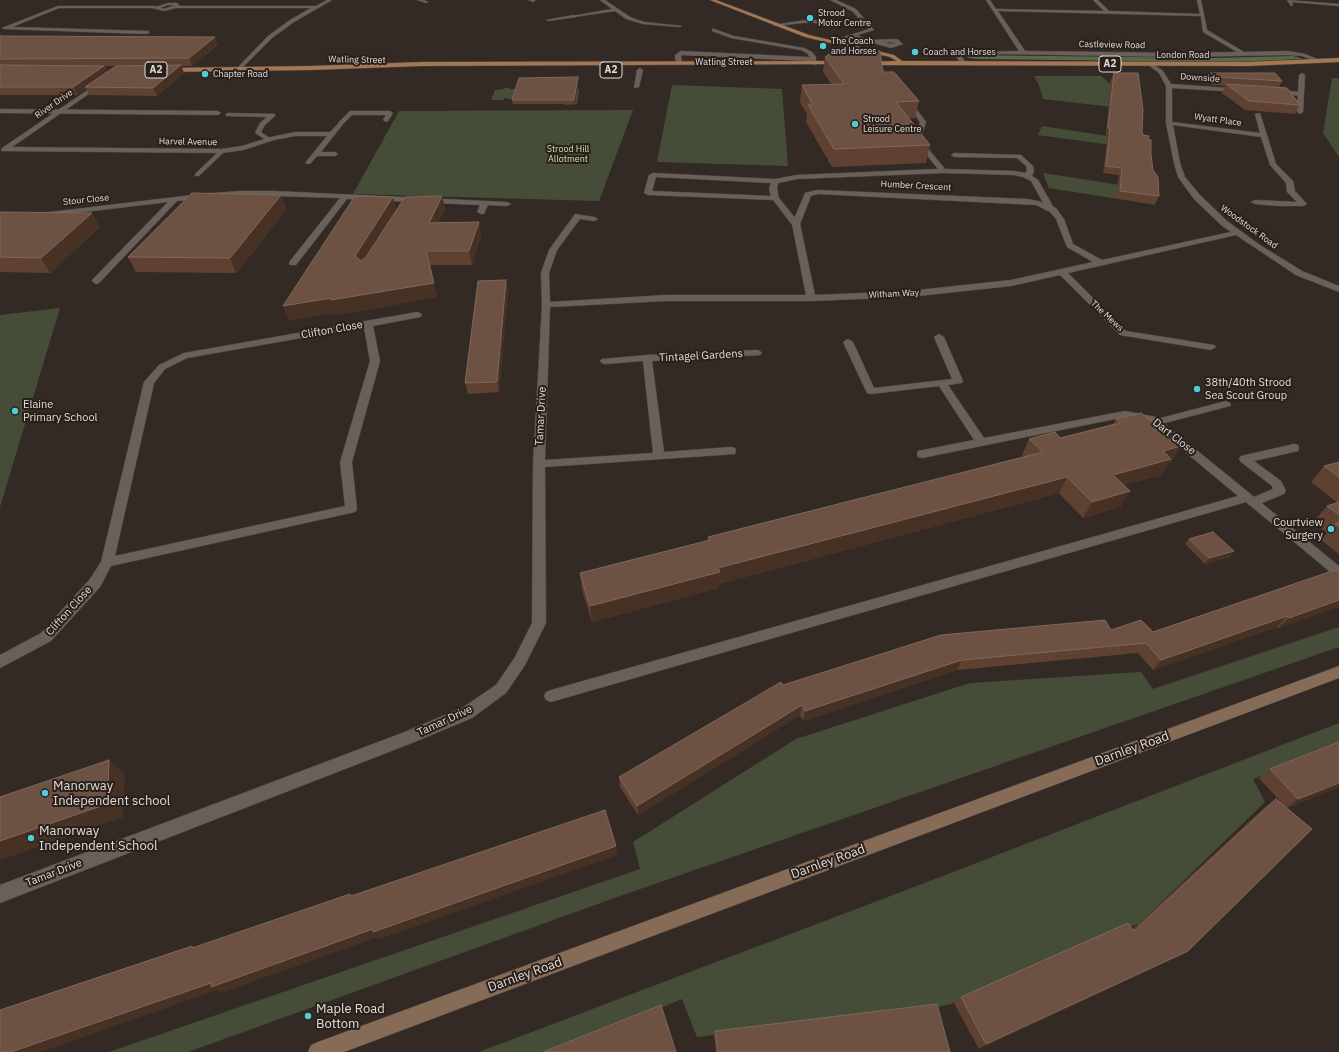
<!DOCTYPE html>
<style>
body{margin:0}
canvas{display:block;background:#332a26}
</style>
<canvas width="1339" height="1052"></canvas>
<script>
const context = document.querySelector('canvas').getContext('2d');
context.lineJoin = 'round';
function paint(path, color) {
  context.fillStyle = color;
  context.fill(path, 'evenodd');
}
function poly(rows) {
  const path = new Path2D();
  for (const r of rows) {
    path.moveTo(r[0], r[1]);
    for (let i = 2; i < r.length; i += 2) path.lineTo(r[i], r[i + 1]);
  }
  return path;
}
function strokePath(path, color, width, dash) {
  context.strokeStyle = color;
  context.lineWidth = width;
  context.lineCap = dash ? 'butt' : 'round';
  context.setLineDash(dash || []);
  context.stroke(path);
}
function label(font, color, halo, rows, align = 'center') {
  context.font = font + ' "IBM Plex Sans",sans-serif';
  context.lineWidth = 4;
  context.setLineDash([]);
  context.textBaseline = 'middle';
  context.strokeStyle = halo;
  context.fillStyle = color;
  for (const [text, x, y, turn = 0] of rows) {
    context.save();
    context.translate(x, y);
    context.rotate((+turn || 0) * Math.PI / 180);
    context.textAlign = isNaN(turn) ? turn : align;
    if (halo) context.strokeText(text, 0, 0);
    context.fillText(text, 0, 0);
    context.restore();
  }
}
const green = poly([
 [1034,76,1101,76,1109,83,1144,84,1138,84,1130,109,1043,99,1039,85],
 [1332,78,1339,78,1339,157,1323,133],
 [672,85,782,89,788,166,657,162],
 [504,88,510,88,510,89,579,89,577,104,565,105,566,99,508,99,508,98,504,98,503,100,491,100,495,90,503,89],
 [633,110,599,201,353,194,399,111],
 [1042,126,1121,138,1127,147,1038,135],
 [1043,173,1139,188,1156,205,1049,188],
 [60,308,0,507,0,315],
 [1339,627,1339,647,617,897,188,1052,109,1052,640,869,633,842,796,739,970,683,1141,672,1153,689],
 [1339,723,1339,747,1253,779,1265,802,1139,924,1119,930,954,1003,934,1008,697,1037,682,999,556,1052,479,1052,909,889]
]);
const forest = poly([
 [966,55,1214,58,1293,56,1303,59,1236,62,1138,61,977,59,968,58]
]);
const lane = poly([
 [417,0,424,0,428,2,426,3,417,0],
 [1287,0,1339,4,1339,6,1292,2,1293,5,1291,6,1287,0],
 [58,6,155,6,157,7,155,8,59,8,12,27,149,31,149,33,147,34,4,29,2,28,58,6],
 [574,15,576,17,548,21,546,20,574,15],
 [812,19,835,27,833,28,812,22,775,26,773,25,812,19],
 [714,29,734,36,804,48,812,52,816,57,816,60,811,61,808,54,801,50,731,38,712,31,712,29,714,29],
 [854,34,870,40,897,39,903,44,891,48,852,37,852,35,854,34],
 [885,42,889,42,896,43,891,44,885,42],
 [640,68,643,70,639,87,634,88,637,70,640,68],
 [1302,73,1305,75,1303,112,1300,114,1297,112,1299,75,1302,73],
 [907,98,909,99,926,122,920,139,945,169,1014,171,1026,173,1027,167,1017,158,954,157,951,155,954,153,1021,155,1033,166,1034,171,1032,176,1038,180,1054,208,1053,210,1047,210,1031,181,1023,177,1014,175,943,173,797,179,778,183,777,189,779,198,800,224,796,226,793,226,773,200,648,195,644,193,649,175,653,173,775,179,797,175,938,169,914,139,920,122,904,100,907,98],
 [656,177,771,183,769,189,771,196,652,191,656,177],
 [0,109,218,111,221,113,218,115,0,113,0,109],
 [350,111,390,111,393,113,388,121,386,122,383,120,386,115,352,115,342,125,338,125,338,123,350,111],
 [228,113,275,114,275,116,265,125,261,132,271,139,266,140,255,133,260,123,267,117,226,116,226,114,228,113],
 [220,150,225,151,199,176,195,176,195,174,220,150],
 [1226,401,1231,404,1230,406,1157,425,1152,422,1153,420,1226,401],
 [1294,444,1298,445,1299,448,1298,451,1254,461,1281,481,1286,491,1284,494,1257,505,1253,506,1249,505,1247,502,1249,499,1273,489,1272,486,1241,462,1239,459,1241,456,1294,444]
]);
const street = poly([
 [327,0,332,0,294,22,272,38,239,71,237,70,237,68,268,36,290,20,311,8,176,8,164,11,152,8,168,3,177,3,180,6,316,6,327,0],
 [168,5,175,5,164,9,160,8,168,5],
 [528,0,535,0,535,1,533,2,528,0],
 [600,0,605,0,630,17,644,22,682,26,680,27,643,24,626,19,615,11,574,17,572,16,612,9,600,0],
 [830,0,836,0,856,9,874,30,831,43,831,41,869,29,852,11,830,0],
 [986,0,990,0,996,9,1104,11,1093,0,1098,0,1109,11,1200,14,1197,0,1201,0,1207,30,1244,52,1288,51,1305,54,1322,61,1319,63,1302,56,1288,55,1177,57,1002,54,964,56,962,57,965,62,960,63,956,56,963,52,1019,51,986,0],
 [998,11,1201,16,1203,32,1237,52,1177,53,1025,51,998,11],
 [681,51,808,57,815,59,818,63,815,65,808,61,682,55,681,56,682,63,679,65,676,63,675,55,681,51],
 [1150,62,1163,71,1171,84,1242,89,1243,90,1240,92,1172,88,1172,122,1260,133,1255,114,1260,113,1276,164,1293,181,1295,191,1307,204,1303,206,1279,206,1255,204,1251,202,1255,200,1297,202,1287,192,1286,183,1270,165,1261,137,1173,125,1180,163,1185,177,1200,195,1227,221,1260,245,1302,271,1339,286,1339,292,1296,275,1236,235,1068,273,1126,331,1214,345,1216,347,1211,350,1120,335,1060,275,1011,286,909,297,811,301,666,301,550,307,545,460,653,453,643,361,605,364,602,363,600,361,602,359,647,355,757,350,760,351,762,353,760,355,652,361,664,452,731,447,735,448,736,451,735,454,545,467,546,623,525,665,506,693,472,718,412,743,0,903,0,885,402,733,462,708,496,685,515,657,532,623,533,464,542,305,541,273,549,250,575,214,594,217,598,219,594,221,580,219,557,250,549,273,550,302,666,295,806,295,792,224,805,193,817,190,1027,199,1038,201,1056,208,1064,219,1073,244,1102,260,1231,232,1221,225,1194,199,1178,177,1174,163,1166,123,1166,86,1159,73,1147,64,1150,62],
 [818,194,1036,205,1050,212,1056,219,1067,247,1093,262,1011,280,909,291,815,295,800,224,811,196,818,194],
 [101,81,103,82,103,84,12,147,222,149,242,146,271,137,295,132,330,132,340,122,343,124,321,152,335,152,338,154,335,156,317,156,310,164,305,163,327,136,295,136,274,140,243,150,222,153,1,151,2,148,101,81],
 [1274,90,1301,92,1304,94,1301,96,1272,93,1272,91,1274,90],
 [240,191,274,191,507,202,511,204,507,206,488,205,484,214,481,214,477,212,480,205,347,199,296,265,290,265,289,263,290,261,340,198,240,195,177,201,99,283,96,284,92,281,93,279,168,202,42,217,38,215,42,213,201,194,240,191],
 [417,312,420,313,422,315,420,317,373,326,380,361,352,462,357,509,355,512,111,566,100,587,51,641,0,668,0,655,41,633,90,579,101,562,144,382,159,365,184,353,417,312],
 [364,327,370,361,340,462,345,506,115,556,154,383,165,369,187,358,364,327],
 [939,334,944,337,963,381,962,383,948,385,984,438,1125,411,1156,417,1339,566,1339,578,1335,576,1246,502,551,702,546,700,544,696,546,692,551,690,1238,496,1149,422,1125,417,922,458,918,457,917,454,918,451,974,440,939,386,871,394,867,393,843,342,848,339,853,342,874,388,952,379,934,337,939,334]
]);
const secondary = poly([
 [1339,666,1339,678,344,1052,308,1052,311,1045,318,1042,1339,666]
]);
const primary = poly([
 [710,0,716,0,809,35,894,55,902,61,1248,62,1339,58,1339,62,1248,66,865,65,862,63,863,62,897,61,890,57,805,37,710,0],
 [841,61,843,62,843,64,422,66,311,70,167,72,164,70,167,68,311,66,422,62,841,61]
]);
const wall = poly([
 [0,36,215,37,218,45,192,66,181,66,184,73,157,96,90,95,86,89,77,95,0,95],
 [105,66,119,66,107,72],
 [825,57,883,72,919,101,915,118,909,118,930,145,926,163,832,167,806,122,807,114,800,102,802,85,832,85,823,72],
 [1114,73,1143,135,1148,139,1153,170,1159,196,1155,204,1116,198,1119,175,1103,173,1108,136,1106,135,1111,79],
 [1211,73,1282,81,1279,87,1300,105,1295,114,1245,110,1222,93,1225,86,1213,85,1207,81],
 [578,81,575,104,513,104,512,100],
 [442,196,445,209,438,222,479,222,481,235,472,265,429,265,437,297,336,315,335,313,289,320,396,210,385,227],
 [287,209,236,273,136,272,128,257],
 [0,213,100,227,50,273,0,272],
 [506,280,508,290,499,392,468,394,465,383],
 [1116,419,1171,463,1168,463,1161,475,1124,485,1130,491,1120,507,1083,518,1059,493,719,584,718,588,592,622,582,590,580,573,708,541,708,537,1024,457,1022,455,1029,439,1060,438,1113,424],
 [1339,462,1339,554,1321,540,1327,533,1313,522,1327,506,1338,503,1311,482,1324,466],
 [1189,539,1230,557,1205,564,1185,544],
 [1335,570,1279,628,1277,627,1153,670,1138,653,957,670,803,721,800,715,638,815,620,787,619,777,783,685,1111,630,1153,632],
 [1339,742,1339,787,1287,808,1188,951,1177,957,979,1049,954,1003,961,997,1133,929,1264,808,1276,799,1282,803,1259,778,1270,769],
 [715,1031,950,1052,716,1052,714,1036]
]);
const shadedWall = poly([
 [215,37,218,45,192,66,189,58],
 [181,65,184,73,157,96,153,88],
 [104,66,108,74,85,87,86,89,77,95,73,87],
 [578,77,578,81,575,104,574,100],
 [281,195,287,209,236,273,230,258],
 [442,196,445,209,432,236,429,223],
 [393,197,396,210,360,269,355,256],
 [92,213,100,227,50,273,41,258],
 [479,222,481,235,472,265,469,251],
 [506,280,508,290,499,392,497,382],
 [434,283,437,297,336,315,335,313,289,320,283,306],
 [1181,446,1171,463,1168,463,1161,475,1103,491,1113,475,1163,451],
 [1067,477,1059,493,719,584,718,588,592,622,590,606,718,568],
 [1130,491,1120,507,1083,518,1092,502],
 [1234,551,1230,557,1205,564,1209,558],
 [1339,600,1339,607,1279,628,1289,618],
 [1287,616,1277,627,1153,670,1161,660],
 [962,660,957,670,803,721,805,711],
 [802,705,800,715,638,815,637,806],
 [109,760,125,774,123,817,0,860,0,841],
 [1339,783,1339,787,1286,808,1298,799],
 [616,846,617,855,380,939,378,937,221,993,217,990,41,1052,11,1052,211,983,373,929],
 [1188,951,1177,957,979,1049,986,1044]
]);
const building = poly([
 [0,36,215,37,189,58,0,59,0,36],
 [852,48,867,51,848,51,852,48],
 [834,51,880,51,883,72,894,72,919,101,896,102,930,145,834,149,808,105,813,105,802,85,844,84,825,57,834,51],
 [0,65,104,66,73,87,0,87,0,65],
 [181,65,153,88,85,87,116,66,181,65],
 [1114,73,1138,73,1143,109,1142,132,1143,135,1149,136,1148,139,1151,140,1151,155,1153,170,1158,177,1159,196,1120,191,1122,168,1106,166,1110,129,1108,128,1114,73],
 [1211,73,1275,73,1282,81,1217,77,1211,73],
 [578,77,574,100,512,100,519,78,578,77],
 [1226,84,1287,88,1300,105,1249,101,1226,84],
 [192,193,281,195,230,258,128,257,192,193],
 [355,196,393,197,355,256,361,261,366,257,405,197,442,196,429,223,479,222,469,251,426,251,434,283,331,300,331,298,283,306,355,196],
 [1,212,92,213,41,258,0,257,0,213,1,212],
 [506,280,497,382,465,383,478,281,506,280],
 [1141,413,1181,446,1163,451,1171,459,1113,475,1130,491,1092,502,1067,477,718,568,720,572,590,606,580,573,710,540,708,537,1043,452,1029,439,1055,432,1060,438,1120,423,1116,419,1141,413],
 [1339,462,1339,477,1324,466,1339,462],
 [1339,502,1339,515,1327,506,1339,502],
 [1339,522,1339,527,1335,524,1339,522],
 [1213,532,1234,551,1209,558,1189,539,1213,532],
 [1335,570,1339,573,1339,600,1289,618,1287,616,1161,660,1146,643,962,660,805,711,802,705,637,806,619,777,781,682,783,685,941,635,1105,620,1111,630,1141,620,1153,632,1335,570],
 [1339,742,1339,783,1298,799,1270,769,1339,742],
 [109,760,107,804,0,841,0,797,109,760],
 [1276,799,1312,829,1188,951,986,1044,961,997,1128,923,1134,931,1276,799],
 [605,810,616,846,373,932,373,929,211,987,211,983,11,1052,0,1052,0,1010,192,946,192,948,350,894,351,896,605,810],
 [937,1004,950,1052,718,1052,715,1031,937,1004],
 [661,1005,676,1052,543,1052,661,1005]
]);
const markers = [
 [810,18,4,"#52cbd8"],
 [823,46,4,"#52cbd8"],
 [915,52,4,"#52cbd8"],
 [205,74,4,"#52cbd8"],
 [855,124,4,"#52cbd8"],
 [1197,389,4,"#52cbd8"],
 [15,411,4,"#52cbd8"],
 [1331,529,4,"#52cbd8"],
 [45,793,4,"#52cbd8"],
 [31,838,4,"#52cbd8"],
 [308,1016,4,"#52cbd8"]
];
const farPoinames = [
 ["Strood",818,13],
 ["Motor Centre",818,23],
 ["The Coach",831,41],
 ["and Horses",831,51],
 ["Coach and Horses",923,52],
 ["Chapter Road",213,74],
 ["Strood",863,119],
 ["Leisure Centre",863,129]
];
const farStreetnames = [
 ["Castleview Road",1112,45,1],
 ["London Road",1183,55],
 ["Watling Street",357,60,1],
 ["Watling Street",724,62],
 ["Downside",1200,78,4],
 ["River Drive",54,104,-35],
 ["Wyatt Place",1218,120,8],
 ["Harvel Avenue",188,142,1],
 ["Humber Crescent",916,186,3],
 ["Stour Close",86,200,-6],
 ["Woodstock Road",1249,227,36],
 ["Witham Way",894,294,-3],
 ["The Mews",1107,316,43]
];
const farParknames = [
 ["Strood Hill",568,149],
 ["Allotment",568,159]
];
const shields = [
 [1110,64,22],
 [156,70,22],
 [611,70,22]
];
const shieldNames = [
 ["A2",1110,64],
 ["A2",156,70],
 ["A2",611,70]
];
const streetNames = [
 ["Clifton Close",332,330,-10],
 ["Tintagel Gardens",701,356,-3],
 ["Tamar Drive",541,416,-87],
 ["Dart Close",1174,437,38],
 ["Clifton Close",69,611,-48],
 ["Tamar Drive",445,721,-25],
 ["Tamar Drive",54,873,-21]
];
const poiNames = [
 ["38th/40th Strood",1205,383],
 ["Sea Scout Group",1205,396],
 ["Elaine",23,405],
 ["Primary School",23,418],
 ["Courtview",1323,523,"right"],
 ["Surgery",1323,536,"right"]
];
const nearStreetnames = [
 ["Darnley Road",1132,749,-20],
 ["Darnley Road",828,862,-20],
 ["Darnley Road",525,975,-20]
];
const nearPoinames = [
 ["Manorway",53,786],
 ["Independent school",53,801],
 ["Manorway",39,831],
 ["Independent School",39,846],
 ["Maple Road",316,1009],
 ["Bottom",316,1024]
];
paint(green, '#454d38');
paint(forest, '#5b6846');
strokePath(lane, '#4e4743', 1);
strokePath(street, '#4e4743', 1);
strokePath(secondary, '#4e4743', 1);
strokePath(primary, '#4e4743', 1);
paint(lane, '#69605a');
paint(street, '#69605a');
paint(secondary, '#866b56');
paint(primary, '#a47652');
paint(wall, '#5f4131');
paint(shadedWall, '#473125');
paint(building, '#6d5143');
strokePath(building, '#7f675a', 1);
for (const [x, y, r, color] of markers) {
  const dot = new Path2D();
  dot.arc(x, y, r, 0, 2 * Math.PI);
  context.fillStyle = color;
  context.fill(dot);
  strokePath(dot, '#29201c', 1.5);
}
label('9px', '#e1dbd8', '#29201c', farPoinames, 'left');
label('9px', '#e1dbd8', '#29201c', farStreetnames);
label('9px', '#cae1a5', '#29201c', farParknames);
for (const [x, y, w] of shields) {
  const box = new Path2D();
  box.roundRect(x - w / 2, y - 8, w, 16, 3);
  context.fillStyle = '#29201c';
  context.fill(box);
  strokePath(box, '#e1dbd8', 1);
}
label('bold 10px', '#e1dbd8', null, shieldNames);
label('11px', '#e1dbd8', '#29201c', streetNames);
label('11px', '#e1dbd8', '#29201c', poiNames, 'left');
label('13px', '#e1dbd8', '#29201c', nearStreetnames);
label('13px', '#e1dbd8', '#29201c', nearPoinames, 'left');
</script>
